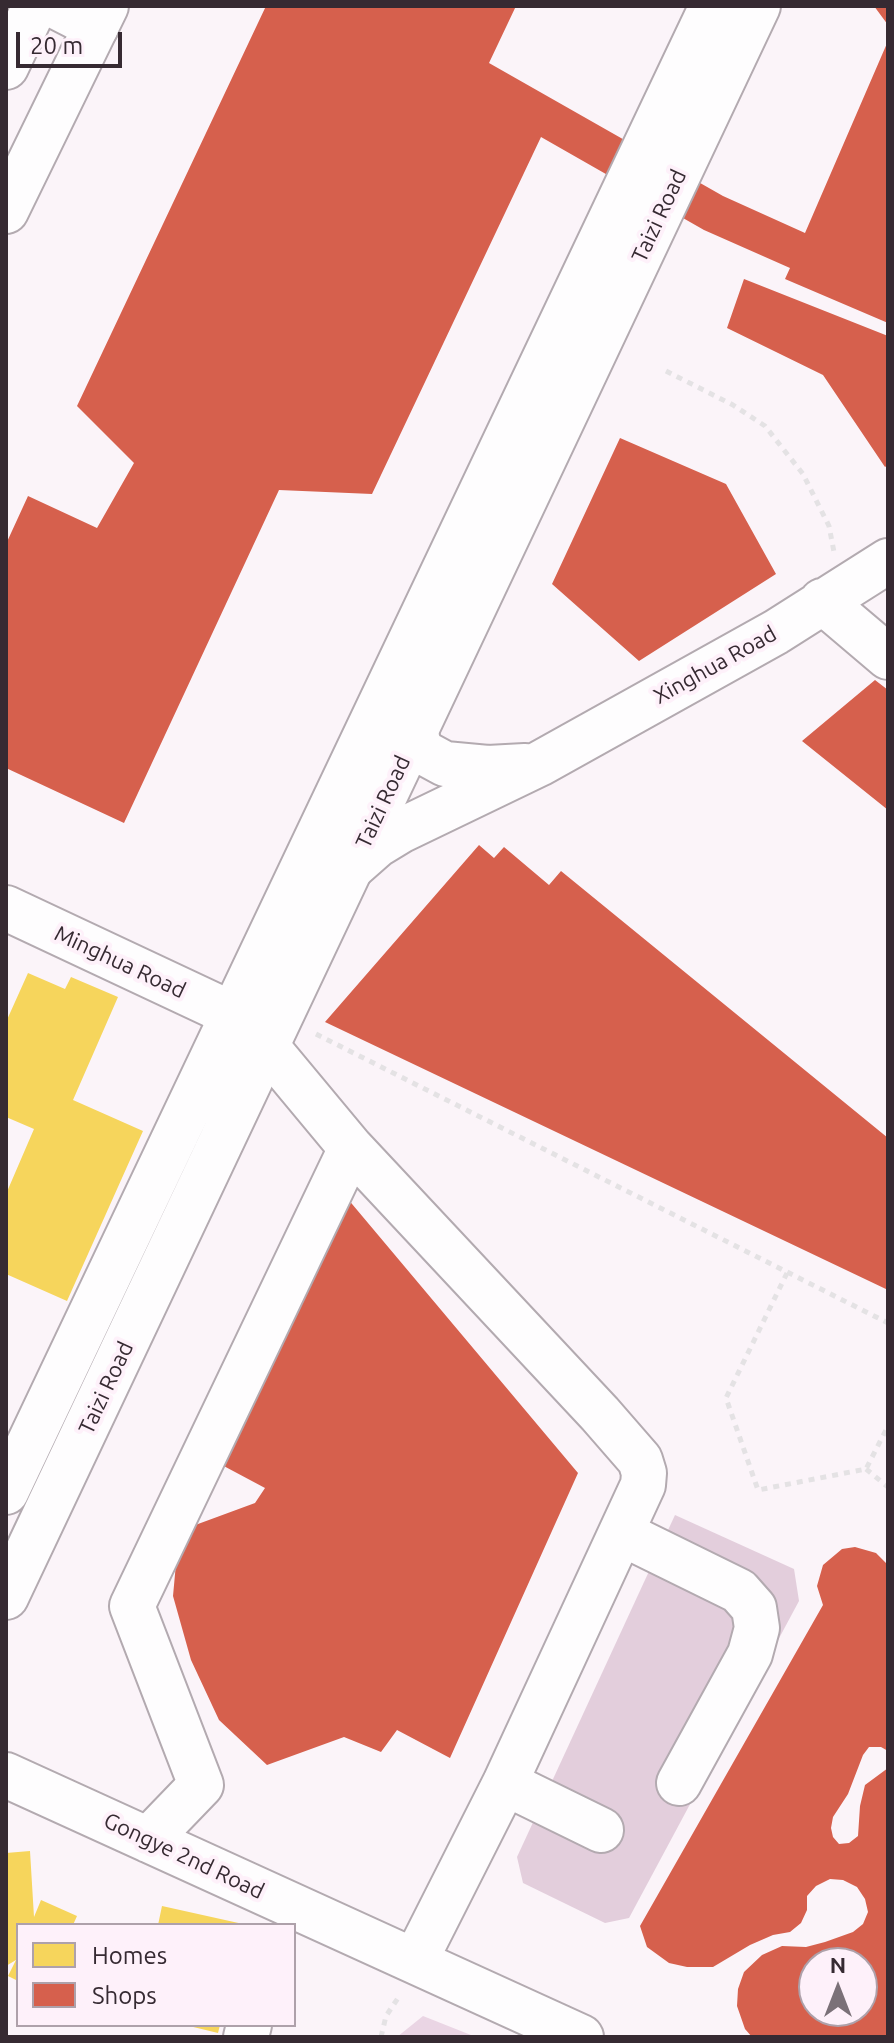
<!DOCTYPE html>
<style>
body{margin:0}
#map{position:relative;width:894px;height:2043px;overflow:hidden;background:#fbf4f9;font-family:Ubuntu,sans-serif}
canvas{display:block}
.frame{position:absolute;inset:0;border:8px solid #362a32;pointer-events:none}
.legend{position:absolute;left:16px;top:1923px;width:280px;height:104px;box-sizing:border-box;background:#fef1fa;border:2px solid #aea1aa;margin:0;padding:10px 14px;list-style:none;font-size:24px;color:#362a32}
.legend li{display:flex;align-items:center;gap:16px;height:40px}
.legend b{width:40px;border:2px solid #aea1aa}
.north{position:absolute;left:798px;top:1947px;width:80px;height:80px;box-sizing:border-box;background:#fef1fa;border:2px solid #aea1aa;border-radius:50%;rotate:0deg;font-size:22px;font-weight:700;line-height:32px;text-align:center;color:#362a32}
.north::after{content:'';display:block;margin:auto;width:28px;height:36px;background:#7b7178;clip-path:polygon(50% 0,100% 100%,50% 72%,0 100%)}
.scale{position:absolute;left:16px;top:32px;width:106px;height:36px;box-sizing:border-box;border:4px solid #362a32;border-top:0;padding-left:10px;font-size:24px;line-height:28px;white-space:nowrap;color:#362a32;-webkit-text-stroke:6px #fef1fa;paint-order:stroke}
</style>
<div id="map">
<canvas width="894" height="2043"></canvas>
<div class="frame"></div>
<ul class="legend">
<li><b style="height:22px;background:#f6d55c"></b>Homes</li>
<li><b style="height:22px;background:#d6604d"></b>Shops</li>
</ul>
<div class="north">N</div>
<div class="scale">20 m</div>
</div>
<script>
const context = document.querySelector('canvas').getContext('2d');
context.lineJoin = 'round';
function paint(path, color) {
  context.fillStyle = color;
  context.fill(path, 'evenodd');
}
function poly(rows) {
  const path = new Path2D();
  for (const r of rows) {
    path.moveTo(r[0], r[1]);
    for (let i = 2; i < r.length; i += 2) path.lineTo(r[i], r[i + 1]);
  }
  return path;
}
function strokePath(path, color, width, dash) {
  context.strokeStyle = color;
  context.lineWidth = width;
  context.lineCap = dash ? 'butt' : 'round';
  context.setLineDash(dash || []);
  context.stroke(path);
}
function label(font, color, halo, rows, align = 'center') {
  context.font = font + ' Ubuntu,sans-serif';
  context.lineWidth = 8;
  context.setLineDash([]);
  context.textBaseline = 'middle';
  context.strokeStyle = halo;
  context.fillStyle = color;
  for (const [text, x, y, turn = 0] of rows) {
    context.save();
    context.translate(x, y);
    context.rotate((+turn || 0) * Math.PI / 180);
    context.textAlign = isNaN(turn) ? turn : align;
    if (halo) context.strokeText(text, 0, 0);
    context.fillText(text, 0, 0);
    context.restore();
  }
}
const green = poly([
 [423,2016,476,2037,397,2037]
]);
const forest = poly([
 [675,1515,794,1569,799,1601,629,1918,605,1923,523,1883,517,1857]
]);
const homes = poly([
 [28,973,65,989,71,977,118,997,73,1100,143,1131,67,1301,6,1274,6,1194,34,1129,6,1117,6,1022],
 [30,1851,34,1917,41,1900,77,1916,73,1925,18,1925,18,1981,8,1976,16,1960,6,1966,6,1853],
 [162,1906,243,1924,242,1925,158,1925],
 [185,2025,220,2025,218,2033]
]);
const shops = poly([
 [266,6,516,6,489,63,723,196,805,233,888,41,888,323,785,279,790,268,704,230,541,137,372,494,279,490,124,823,6,768,6,544,28,496,97,528,134,463,77,406],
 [874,6,888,6,888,25],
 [744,279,888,336,888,465,885,467,823,375,727,328],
 [620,438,726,484,776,574,639,661,552,584],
 [875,680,888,690,888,810,802,741],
 [479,845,494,858,504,847,549,885,561,871,888,1138,888,1290,325,1022],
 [347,1198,578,1473,450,1758,397,1730,381,1752,344,1737,267,1765,219,1720,191,1660,173,1596,179,1531,255,1503,265,1488,220,1464],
 [855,1547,876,1553,888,1565,888,1751,881,1747,869,1747,863,1755,848,1794,833,1817,831,1828,833,1837,839,1844,849,1843,858,1836,860,1806,865,1785,888,1768,888,2037,752,2037,745,2029,737,2006,738,1989,744,1972,762,1955,782,1946,806,1947,825,1942,853,1932,863,1924,868,1912,865,1899,857,1887,843,1880,830,1879,816,1886,807,1896,807,1910,801,1923,790,1932,773,1935,750,1945,713,1967,687,1967,669,1963,647,1947,640,1926,823,1605,817,1586,823,1565,842,1549],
 [814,1963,862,1963,862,2011,814,2011]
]);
const path = poly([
 [666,371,733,405,765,426,803,474,829,526,834,552],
 [316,1034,888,1323],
 [787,1273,726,1398,758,1490,866,1469,888,1426],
 [866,1469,888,1487],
 [381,2037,386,2016,400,1995]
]);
const minor = poly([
 [55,6,96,27],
 [822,601,888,657],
 [415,732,421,751,445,764,488,768,525,766],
 [352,867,377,845,400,831,539,764,776,632,888,561],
 [6,908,234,1015],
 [267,1047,351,1148,600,1414,640,1460,644,1473,643,1485,505,1783,415,1961],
 [621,1533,739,1591,754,1608,757,1628,750,1654,679,1783],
 [6,1775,581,2037],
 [505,1783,601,1830],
 [148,1840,201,1785,132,1606,351,1148],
 [246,2037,249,2025]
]);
const major = poly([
 [6,67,35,6],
 [6,211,106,6],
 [6,1492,712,6],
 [6,1597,758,6]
]);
const streetNames = [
 ["Taizi Road",659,216,-65],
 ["Xinghua Road",715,665,-29],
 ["Taizi Road",383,802,-65],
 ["Minghua Road",120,962,25],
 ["Taizi Road",106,1388,-65],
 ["Gongye 2nd Road",184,1856,25]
];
paint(green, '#ead5e4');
paint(forest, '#e3cedc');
paint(homes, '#f6d55c');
paint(shops, '#d6604d');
strokePath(minor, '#b3aab0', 48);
strokePath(major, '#b3aab0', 48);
strokePath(path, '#e4e2e4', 5, [6, 6]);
strokePath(minor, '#fefdfe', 44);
strokePath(major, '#fefdfe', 44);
label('22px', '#362a32', '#fef1fa', streetNames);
</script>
